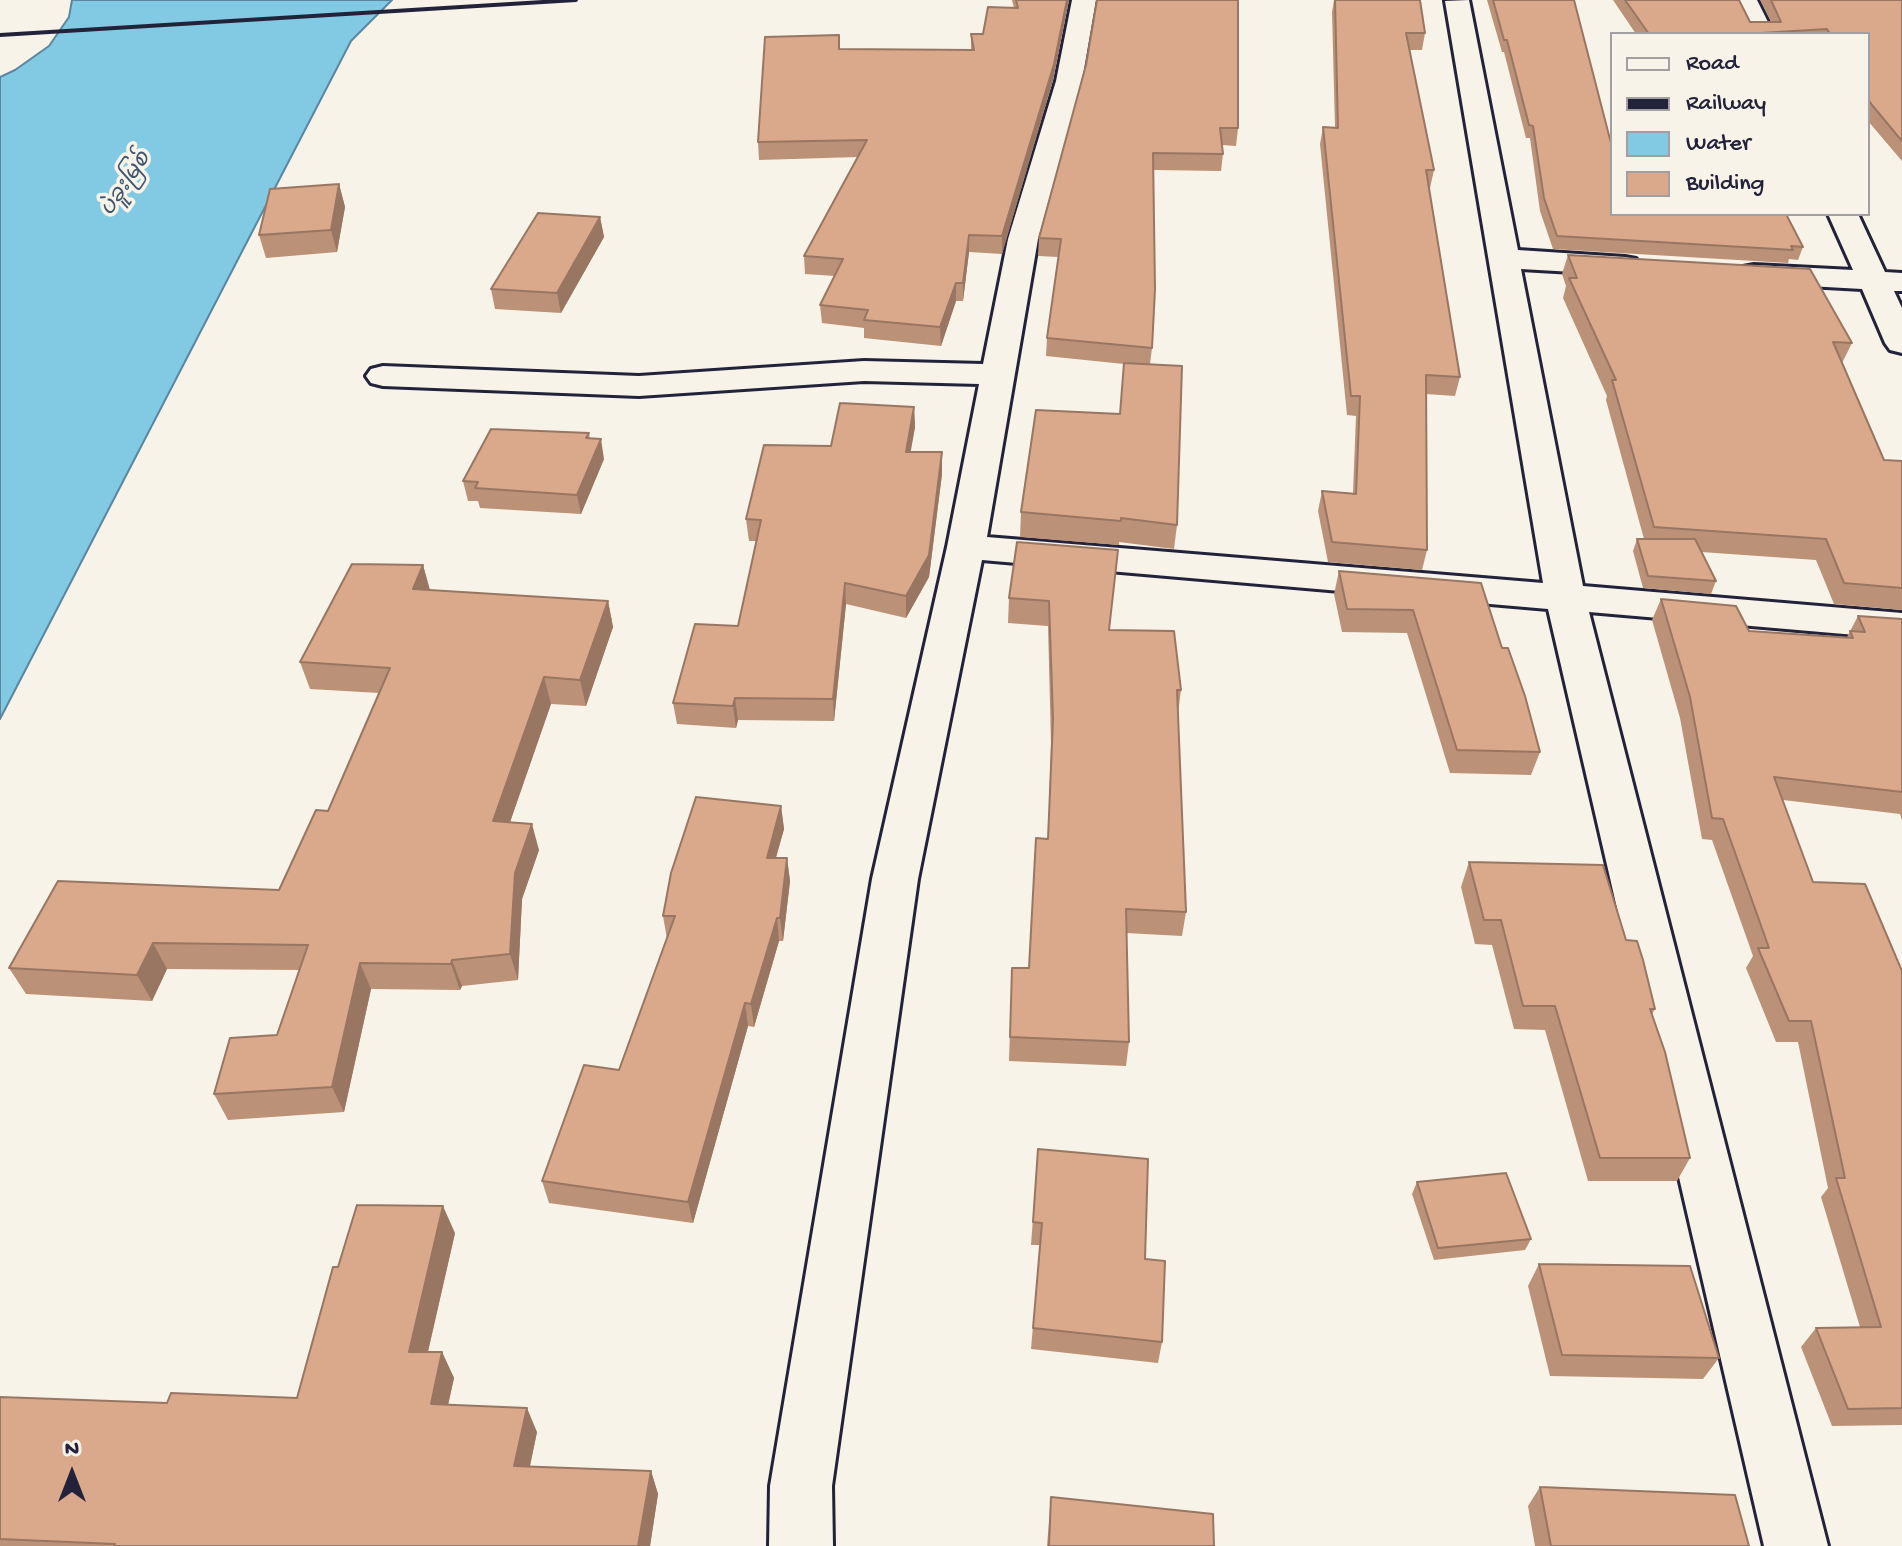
<!DOCTYPE html>
<meta charset="utf-8">
<style>
body{margin:0}
#map{position:relative;width:1902px;height:1546px;overflow:hidden;background:#f7f3e8;font-family:"Gochi Hand",sans-serif}
canvas{display:block}
.legend{position:absolute;left:1610px;top:32px;width:260px;height:184px;box-sizing:border-box;background:#f7f3e8;border:2px solid #a29fa3;margin:0;padding:10px 14px;list-style:none;font-size:24px;color:#22223b}
.legend li{display:flex;align-items:center;gap:16px;height:40px}
.legend b{width:40px;border:2px solid #a29fa3}
.north{position:absolute;left:32px;top:1434px;width:80px;height:80px;-webkit-text-stroke:6px #f7f3e8;paint-order:stroke;rotate:0deg;font-size:22px;font-weight:700;line-height:32px;text-align:center;color:#22223b}
.north::after{content:'';display:block;margin:auto;width:28px;height:36px;background:#22223b;clip-path:polygon(50% 0,100% 100%,50% 72%,0 100%)}
</style>
<div id="map">
<canvas width="1902" height="1546"></canvas>
<ul class="legend">
<li><b style="height:10px;background:#f7f3e8"></b>Road</li>
<li><b style="height:10px;background:#22223b"></b>Railway</li>
<li><b style="height:22px;background:#82c9e3"></b>Water</li>
<li><b style="height:22px;background:#daa98c"></b>Building</li>
</ul>
<div class="north">N</div>
</div>
<script>
const context = document.querySelector('canvas').getContext('2d');
context.lineJoin = 'round';
function paint(path, color) {
  context.fillStyle = color;
  context.fill(path, 'evenodd');
}
function poly(rows) {
  const path = new Path2D();
  for (const r of rows) {
    path.moveTo(r[0], r[1]);
    for (let i = 2; i < r.length; i += 2) path.lineTo(r[i], r[i + 1]);
  }
  return path;
}
function strokePath(path, color, width, dash) {
  context.strokeStyle = color;
  context.lineWidth = width;
  context.lineCap = dash ? 'butt' : 'round';
  context.setLineDash(dash || []);
  context.stroke(path);
}
function label(font, color, halo, rows, align = 'center') {
  context.font = font + ' "Gochi Hand","Noto Sans Myanmar",sans-serif';
  context.lineWidth = 7;
  context.setLineDash([]);
  context.textBaseline = 'middle';
  context.strokeStyle = halo;
  context.fillStyle = color;
  for (const [text, x, y, turn = 0] of rows) {
    context.save();
    context.translate(x, y);
    context.rotate((+turn || 0) * Math.PI / 180);
    context.textAlign = isNaN(turn) ? turn : align;
    if (halo) context.strokeText(text, 0, 0);
    context.fillText(text, 0, 0);
    context.restore();
  }
}
const water = poly([
 [72,0,392,0,351,41,0,719,0,77,15,70,49,46,69,17,72,0]
]);
const minor = poly([
 [1072,0,1096,0,1082,81,1038,239,987,537,1543,583,1445,1,1469,0,1518,250,1625,257,1636,259,1641,266,1636,273,1625,275,1521,269,1583,586,1902,613,1902,639,1589,612,1828,1546,1764,1546,1548,609,982,560,918,879,832,1486,833,1546,769,1546,770,1486,872,879,947,547,979,384,864,381,639,396,383,386,371,383,366,376,371,369,383,366,639,376,864,361,983,364,1008,239,1056,81,1072,0],
 [1733,0,1757,0,1774,34,1748,34,1733,0],
 [1828,214,1858,214,1885,272,1902,273,1902,291,1894,291,1902,308,1902,353,1890,350,1885,343,1862,289,1754,283,1743,281,1738,274,1743,267,1754,265,1853,270,1828,214]
]);
const rail = poly([
 [0,35,576,0]
]);
const wall = poly([
 [1012,0,1069,0,1053,80,1002,254,969,252,963,301,956,301,941,346,864,338,864,328,822,323,820,305,835,276,805,274,804,256,858,157,759,160,758,142,839,49,971,50,971,34,983,34,1014,8],
 [1334,0,1420,0,1425,33,1422,50,1409,50,1434,170,1430,188,1429,188,1460,377,1455,396,1426,394,1427,550,1422,570,1328,562,1318,511,1322,491,1353,493,1356,416,1347,415,1320,144,1323,127,1335,127,1332,12],
 [1487,0,1574,0,1612,214,1803,247,1798,260,1789,259,1788,263,1553,249,1540,211,1530,138,1526,138,1504,52,1502,52],
 [1613,0,1739,0,1750,22,1771,22,1760,0,1902,0,1902,161,1868,121,1868,34,1636,34],
 [1086,65,1238,128,1236,146,1222,145,1223,154,1221,171,1153,170,1152,348,1150,364,1177,525,1174,549,1119,542,1119,545,1020,537,1021,512,1120,414,1124,364,1046,356,1047,338,1058,257,1038,256,1039,238],
 [339,184,345,207,337,252,266,258,259,235],
 [600,217,604,237,561,313,495,309,491,289],
 [1568,255,1852,343,1842,363,1884,460,1902,461,1902,610,1834,604,1816,560,1701,552,1716,581,1711,594,1643,588,1633,551,1637,539,1644,539,1606,400,1607,396,1563,298,1566,286,1562,274],
 [914,407,915,427,910,452,942,474,929,577,906,618,846,604,834,721,738,720,736,728,677,724,673,703,738,626,756,541,749,541,746,519,831,446],
 [589,433,590,439,604,459,581,514,480,508,478,501,468,501,463,481],
 [1017,542,1110,630,1181,690,1178,713,1186,912,1182,936,1126,933,1129,1042,1126,1066,1009,1061,1012,968,1029,968,1048,839,1051,744,1048,626,1008,623,1009,598],
 [423,565,430,590,608,601,613,627,586,706,551,704,510,822,539,850,522,899,518,980,462,986,460,990,371,989,344,1112,228,1120,214,1094,277,1035,299,970,167,969,152,1001,26,994,9,968,279,890,328,811,379,693,310,689,300,662],
 [1339,571,1502,648,1540,752,1531,775,1450,773,1407,633,1342,632,1334,594],
 [1661,599,1749,631,1847,637,1858,616,1902,619,1902,820,1900,814,1783,800,1813,882,1902,971,1902,1425,1832,1426,1801,1347,1816,1328,1860,1327,1821,1197,1828,1188,1798,1042,1776,1042,1746,968,1753,956,1712,840,1702,839,1680,718,1652,620],
 [781,806,784,829,776,858,787,858,790,881,783,941,779,941,754,1027,748,1026,693,1223,549,1203,542,1181,619,1070,667,939,663,916],
 [1469,862,1626,940,1655,1009,1652,1014,1690,1158,1677,1181,1588,1181,1545,1030,1514,1029,1492,945,1475,944,1461,887],
 [1038,1149,1145,1259,1162,1342,1158,1363,1031,1349,1040,1245,1031,1245],
 [1417,1182,1531,1239,1525,1250,1434,1260,1412,1194],
 [455,1233,428,1352,442,1352,454,1378,448,1404,537,1432,530,1466,651,1471,658,1494,650,1546,0,1546,0,1397,167,1403,297,1398,338,1267],
 [1539,1264,1719,1358,1703,1379,1550,1376,1528,1286],
 [1540,1487,1749,1546,1535,1546,1528,1506],
 [1051,1497,1214,1546,1047,1546]
]);
const shadedWall = poly([
 [1067,0,1069,0,1053,80,1002,254,1002,236],
 [339,184,345,207,337,252,331,230],
 [600,217,604,237,561,313,557,293],
 [969,235,969,252,963,301,963,283],
 [956,283,956,301,941,346,940,327],
 [914,407,915,427,907,473,906,452],
 [601,439,604,459,581,514,577,495],
 [942,452,942,474,929,577,906,618,906,596],
 [423,565,430,591,413,589],
 [845,583,846,604,834,721,833,699],
 [608,601,613,627,586,706,580,680],
 [544,677,551,704,501,848,493,821],
 [735,698,738,720,736,728,733,706],
 [781,806,784,829,769,881,767,858],
 [532,824,539,850,522,899,518,980,510,954,515,873],
 [787,858,790,881,783,941,780,918],
 [777,918,779,941,754,1027,751,1004],
 [153,943,167,969,152,1001,137,975],
 [452,960,462,986,460,990,451,964],
 [360,963,371,989,344,1112,332,1087],
 [745,1003,748,1026,693,1223,688,1202],
 [443,1206,455,1233,422,1377,409,1352],
 [442,1352,454,1378,443,1428,431,1404],
 [527,1408,537,1432,525,1489,514,1466],
 [651,1471,658,1494,650,1546,638,1546]
]);
const building = poly([
 [1016,0,1067,0,1054,64,1002,236,969,235,963,283,956,283,940,327,864,320,868,310,820,305,843,259,804,256,867,140,758,142,765,37,839,35,839,49,974,50,971,34,983,34,988,7,1018,8,1016,0],
 [1097,0,1238,0,1238,128,1220,128,1223,154,1153,153,1155,289,1152,348,1047,338,1061,239,1039,238,1086,65,1097,0],
 [1335,0,1420,0,1425,33,1406,33,1434,170,1426,170,1460,377,1426,375,1427,550,1332,542,1322,491,1356,494,1360,396,1351,396,1323,127,1338,128,1335,0],
 [1493,0,1574,0,1612,147,1612,214,1786,214,1803,247,1791,246,1793,250,1557,236,1544,198,1533,126,1529,125,1507,40,1504,40,1493,0],
 [1625,0,1739,0,1750,22,1781,22,1771,0,1902,0,1902,141,1872,105,1868,99,1868,34,1830,34,1827,29,1744,34,1649,34,1625,0],
 [339,184,331,230,259,235,270,189,339,184],
 [538,213,600,217,557,293,491,289,538,213],
 [1568,255,1810,269,1852,343,1833,342,1884,460,1902,461,1902,588,1844,583,1826,539,1654,527,1612,380,1616,380,1569,278,1577,278,1568,255],
 [1124,363,1182,366,1177,525,1121,518,1121,521,1021,512,1036,410,1120,414,1124,363],
 [840,403,914,407,906,452,942,452,929,555,906,596,845,583,833,699,735,698,733,706,673,703,695,624,738,626,761,520,746,519,764,445,831,446,840,403],
 [491,429,589,433,586,438,601,439,577,495,475,488,478,482,463,481,491,429],
 [1637,539,1695,539,1716,581,1648,576,1637,539],
 [1017,542,1118,550,1109,630,1174,631,1181,690,1177,690,1186,912,1126,909,1129,1042,1010,1037,1012,968,1029,968,1036,838,1048,839,1053,719,1049,601,1009,598,1017,542],
 [352,564,423,565,413,589,608,601,580,680,544,677,493,821,532,824,515,873,510,954,452,960,451,964,360,963,332,1087,214,1094,230,1038,277,1035,308,945,153,943,137,975,9,968,58,881,279,890,316,810,328,811,390,668,300,662,352,564],
 [1339,571,1481,583,1502,648,1508,648,1525,696,1540,752,1457,750,1413,610,1347,609,1339,571],
 [1661,599,1736,606,1749,631,1853,638,1850,631,1865,632,1858,616,1902,619,1902,792,1774,777,1813,882,1865,884,1902,971,1902,1408,1848,1409,1816,1328,1881,1327,1836,1178,1845,1178,1811,1021,1789,1021,1758,948,1769,948,1723,819,1712,818,1690,697,1661,599],
 [696,797,781,806,767,858,787,858,780,918,777,918,751,1004,745,1003,688,1202,542,1181,584,1065,619,1070,675,916,663,916,671,873,696,797],
 [1469,862,1603,865,1626,940,1637,941,1643,960,1655,1009,1650,1009,1665,1052,1690,1158,1600,1158,1555,1006,1523,1006,1501,920,1484,920,1469,862],
 [1038,1149,1148,1159,1145,1259,1165,1261,1162,1342,1033,1328,1042,1223,1033,1222,1038,1149],
 [1506,1173,1531,1239,1438,1248,1417,1182,1506,1173],
 [357,1205,443,1206,409,1352,442,1352,431,1404,527,1408,514,1466,651,1471,638,1546,114,1546,115,1544,0,1539,0,1397,167,1403,171,1393,297,1398,333,1267,338,1267,357,1205],
 [1539,1264,1690,1266,1719,1358,1562,1355,1539,1264],
 [1540,1487,1735,1495,1749,1546,1551,1546,1540,1487],
 [1051,1497,1213,1514,1214,1546,1049,1546,1051,1497]
]);
const farWaternames = [
 ["ပဲခူးမြစ်",127,185,-56]
];
paint(water, '#82c9e3');
strokePath(water, '#5c86a0', 2);
strokePath(minor, '#22223b', 6);
paint(minor, '#f7f3e8');
strokePath(rail, '#22223b', 4);
paint(wall, '#bb9178');
paint(shadedWall, '#997662');
paint(building, '#daa98c');
strokePath(building, '#997662', 2);
label('italic 22px', '#3f546d', '#f7f3e8', farWaternames);
</script>
